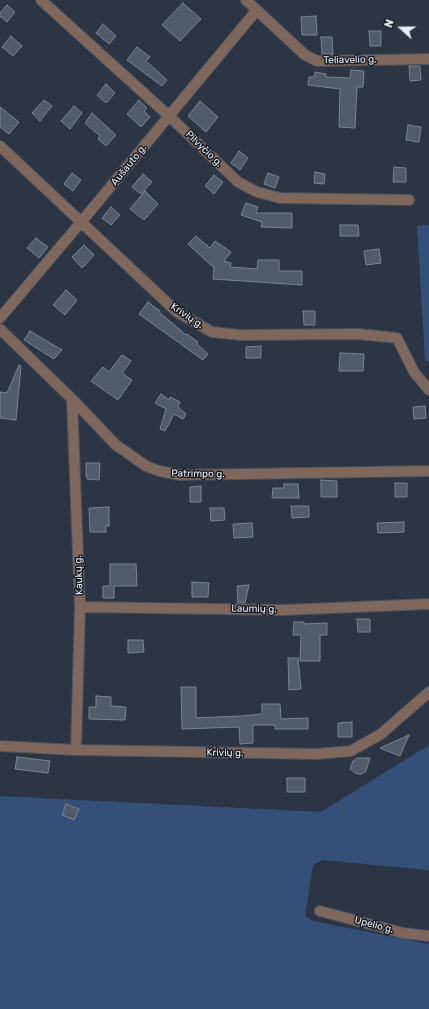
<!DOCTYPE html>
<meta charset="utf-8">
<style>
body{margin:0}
#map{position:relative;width:429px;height:1009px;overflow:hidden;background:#2b3543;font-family:Rubik,sans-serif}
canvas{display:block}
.north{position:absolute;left:381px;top:8px;width:40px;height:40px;-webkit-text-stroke:3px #181c22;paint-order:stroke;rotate:291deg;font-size:11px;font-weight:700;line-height:16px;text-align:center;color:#e7edf6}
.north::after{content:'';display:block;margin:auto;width:14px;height:18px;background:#e7edf6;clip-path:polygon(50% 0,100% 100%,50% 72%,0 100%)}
</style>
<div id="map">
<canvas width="429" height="1009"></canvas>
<div class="north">N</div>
</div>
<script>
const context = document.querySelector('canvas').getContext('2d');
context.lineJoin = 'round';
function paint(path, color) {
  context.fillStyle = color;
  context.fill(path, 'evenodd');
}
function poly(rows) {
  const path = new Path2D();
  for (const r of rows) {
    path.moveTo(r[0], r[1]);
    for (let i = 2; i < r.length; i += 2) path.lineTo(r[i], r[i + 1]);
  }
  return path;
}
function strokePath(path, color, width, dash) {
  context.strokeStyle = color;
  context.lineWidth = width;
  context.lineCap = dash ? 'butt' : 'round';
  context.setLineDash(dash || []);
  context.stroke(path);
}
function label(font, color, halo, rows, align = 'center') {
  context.font = font + ' Rubik,sans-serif';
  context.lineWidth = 3;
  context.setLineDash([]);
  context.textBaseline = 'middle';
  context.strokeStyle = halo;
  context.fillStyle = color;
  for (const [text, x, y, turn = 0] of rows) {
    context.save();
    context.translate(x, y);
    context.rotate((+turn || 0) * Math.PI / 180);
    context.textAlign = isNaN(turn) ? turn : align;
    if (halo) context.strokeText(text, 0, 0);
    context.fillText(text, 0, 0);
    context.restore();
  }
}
const green = poly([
 [429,225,429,361,425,361,417,226],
 [429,745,429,870,427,870,323,860,313,865,305,916,313,921,429,944,429,1009,0,1009,0,796,321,812]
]);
const building = poly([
 [183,3,201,19,180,41,162,25,183,3],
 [7,5,15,12,7,22,0,16,0,13,7,5],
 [316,16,317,35,302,35,301,17,316,16],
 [103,24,116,36,109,44,96,33,103,24],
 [369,31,381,31,381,46,370,46,369,31],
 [11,36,22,46,13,56,2,47,11,36],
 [321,37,332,37,333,54,322,54,321,37],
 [137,47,150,57,146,61,167,80,162,86,127,60,137,47],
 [409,66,420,66,421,80,410,81,409,66],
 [351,70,364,71,363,87,357,87,355,128,339,127,340,89,308,85,309,77,314,77,315,72,326,74,326,77,350,78,351,70],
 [106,84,115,93,106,103,97,95,106,84],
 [44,100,52,106,40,121,32,113,44,100],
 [139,100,147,108,144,111,150,117,141,127,127,114,139,100],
 [200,101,218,117,206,132,188,116,200,101],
 [74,106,82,113,70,129,61,121,74,106],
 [0,107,19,122,9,134,0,127,0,107],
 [92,113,116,135,106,146,98,139,100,136,85,123,92,113],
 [408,125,421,127,419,142,406,140,408,125],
 [239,151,248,158,240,170,231,163,239,151],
 [394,167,406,168,406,182,393,182,394,167],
 [315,172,325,174,324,184,314,183,315,172],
 [72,173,81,180,73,191,64,184,72,173],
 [268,173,279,177,275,188,264,184,268,173],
 [143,174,152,182,141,194,132,187,143,174],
 [214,175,223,182,214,194,205,186,214,175],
 [145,191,158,204,144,220,130,209,145,191],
 [246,203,258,207,256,213,292,213,292,228,261,227,262,222,241,215,246,203],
 [111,207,120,215,111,225,102,218,111,207],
 [340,225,358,225,359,236,340,236,340,225],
 [196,236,210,248,215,241,231,252,224,261,231,263,230,267,257,269,258,260,279,260,279,271,302,271,302,285,213,279,214,268,188,244,196,236],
 [36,238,48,247,39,258,27,248,36,238],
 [84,245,94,255,82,268,72,257,84,245],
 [379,249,381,263,366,265,364,251,379,249],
 [66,290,77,300,65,315,53,305,66,290],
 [148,302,160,311,159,312,186,335,187,334,198,342,197,344,208,354,203,360,139,314,148,302],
 [303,311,315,311,315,325,304,325,303,311],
 [30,331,62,350,54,359,24,340,30,331],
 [261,346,261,358,246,358,246,347,261,346],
 [340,353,364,354,363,371,339,371,340,353],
 [122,355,131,361,122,373,132,380,118,400,91,381,103,367,109,372,122,355],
 [19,365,21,366,16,420,0,418,0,392,7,393,19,365],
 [161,394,169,400,170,397,180,402,178,407,186,414,183,419,174,414,165,431,160,429,166,409,155,403,161,394],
 [425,406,426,418,414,419,413,407,425,406],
 [86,463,100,463,99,480,87,479,87,476,86,476,86,463],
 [321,480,337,481,337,497,321,497,321,480],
 [395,483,407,483,407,497,395,497,395,483],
 [284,484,298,484,299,498,272,498,273,488,284,488,284,484],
 [201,486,201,502,190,502,190,487,201,486],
 [291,506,309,506,309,517,292,518,291,506],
 [109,507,109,526,106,526,106,532,90,532,89,508,109,507],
 [210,508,224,508,225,520,211,521,210,508],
 [404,522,404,532,378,533,377,523,404,522],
 [252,523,253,537,234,538,233,524,252,523],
 [110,564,136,564,137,586,114,586,114,598,103,598,103,586,110,586,110,564],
 [192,582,209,583,208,597,192,597,192,582],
 [249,585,245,603,238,603,237,586,249,585],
 [357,619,370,619,370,632,358,632,357,619],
 [294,622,304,622,304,624,327,623,327,635,320,635,320,661,300,661,301,635,293,635,294,622],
 [128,640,143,640,144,652,128,653,128,640],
 [288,658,298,658,301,689,289,690,288,658],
 [181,687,196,687,196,718,241,716,262,714,262,704,280,704,281,719,308,718,308,729,275,729,275,725,253,725,253,743,240,744,239,727,182,729,181,687],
 [96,696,111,697,111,706,126,707,125,720,89,719,89,707,96,707,96,696],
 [352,722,352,737,338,737,338,723,352,722],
 [409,735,400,756,380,748,409,735],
 [17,757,50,761,48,773,15,769,17,757],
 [357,758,370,758,366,771,362,774,357,774,350,769,353,761,357,758],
 [287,778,305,778,305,792,287,792,287,778],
 [66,804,79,809,74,820,62,815,66,804]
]);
const street = poly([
 [41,0,169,116,238,182,257,192,280,198,409,200],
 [246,0,305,55,317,61,429,59],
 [0,146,177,312,212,332,241,335,358,334,397,338,414,372,429,390],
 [0,318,82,221,256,11],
 [0,329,72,399,116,445,146,466,159,471,180,475,429,471],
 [72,399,80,607,76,750],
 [80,607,283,610,429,604],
 [0,746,76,750,317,754,351,751,381,734,429,692],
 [320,911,403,933,429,936]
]);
const streetNames = [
 ["Teliavelio g.",350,60,-1],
 ["Pilvyčio g.",204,149,44],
 ["Aušauto g.",129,165,-51],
 ["Krivių g.",187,316,34],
 ["Patrimpo g.",198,474,1],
 ["Kaukų g.",79,575,-92],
 ["Laumių g.",254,609,1],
 ["Krivių g.",225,753,1],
 ["Upelio g.",374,925,15]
];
paint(green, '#355078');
paint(building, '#515c6b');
strokePath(building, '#798495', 1);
strokePath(street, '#495260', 12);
strokePath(street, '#80675c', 10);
label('10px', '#e7edf6', '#181c22', streetNames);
</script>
